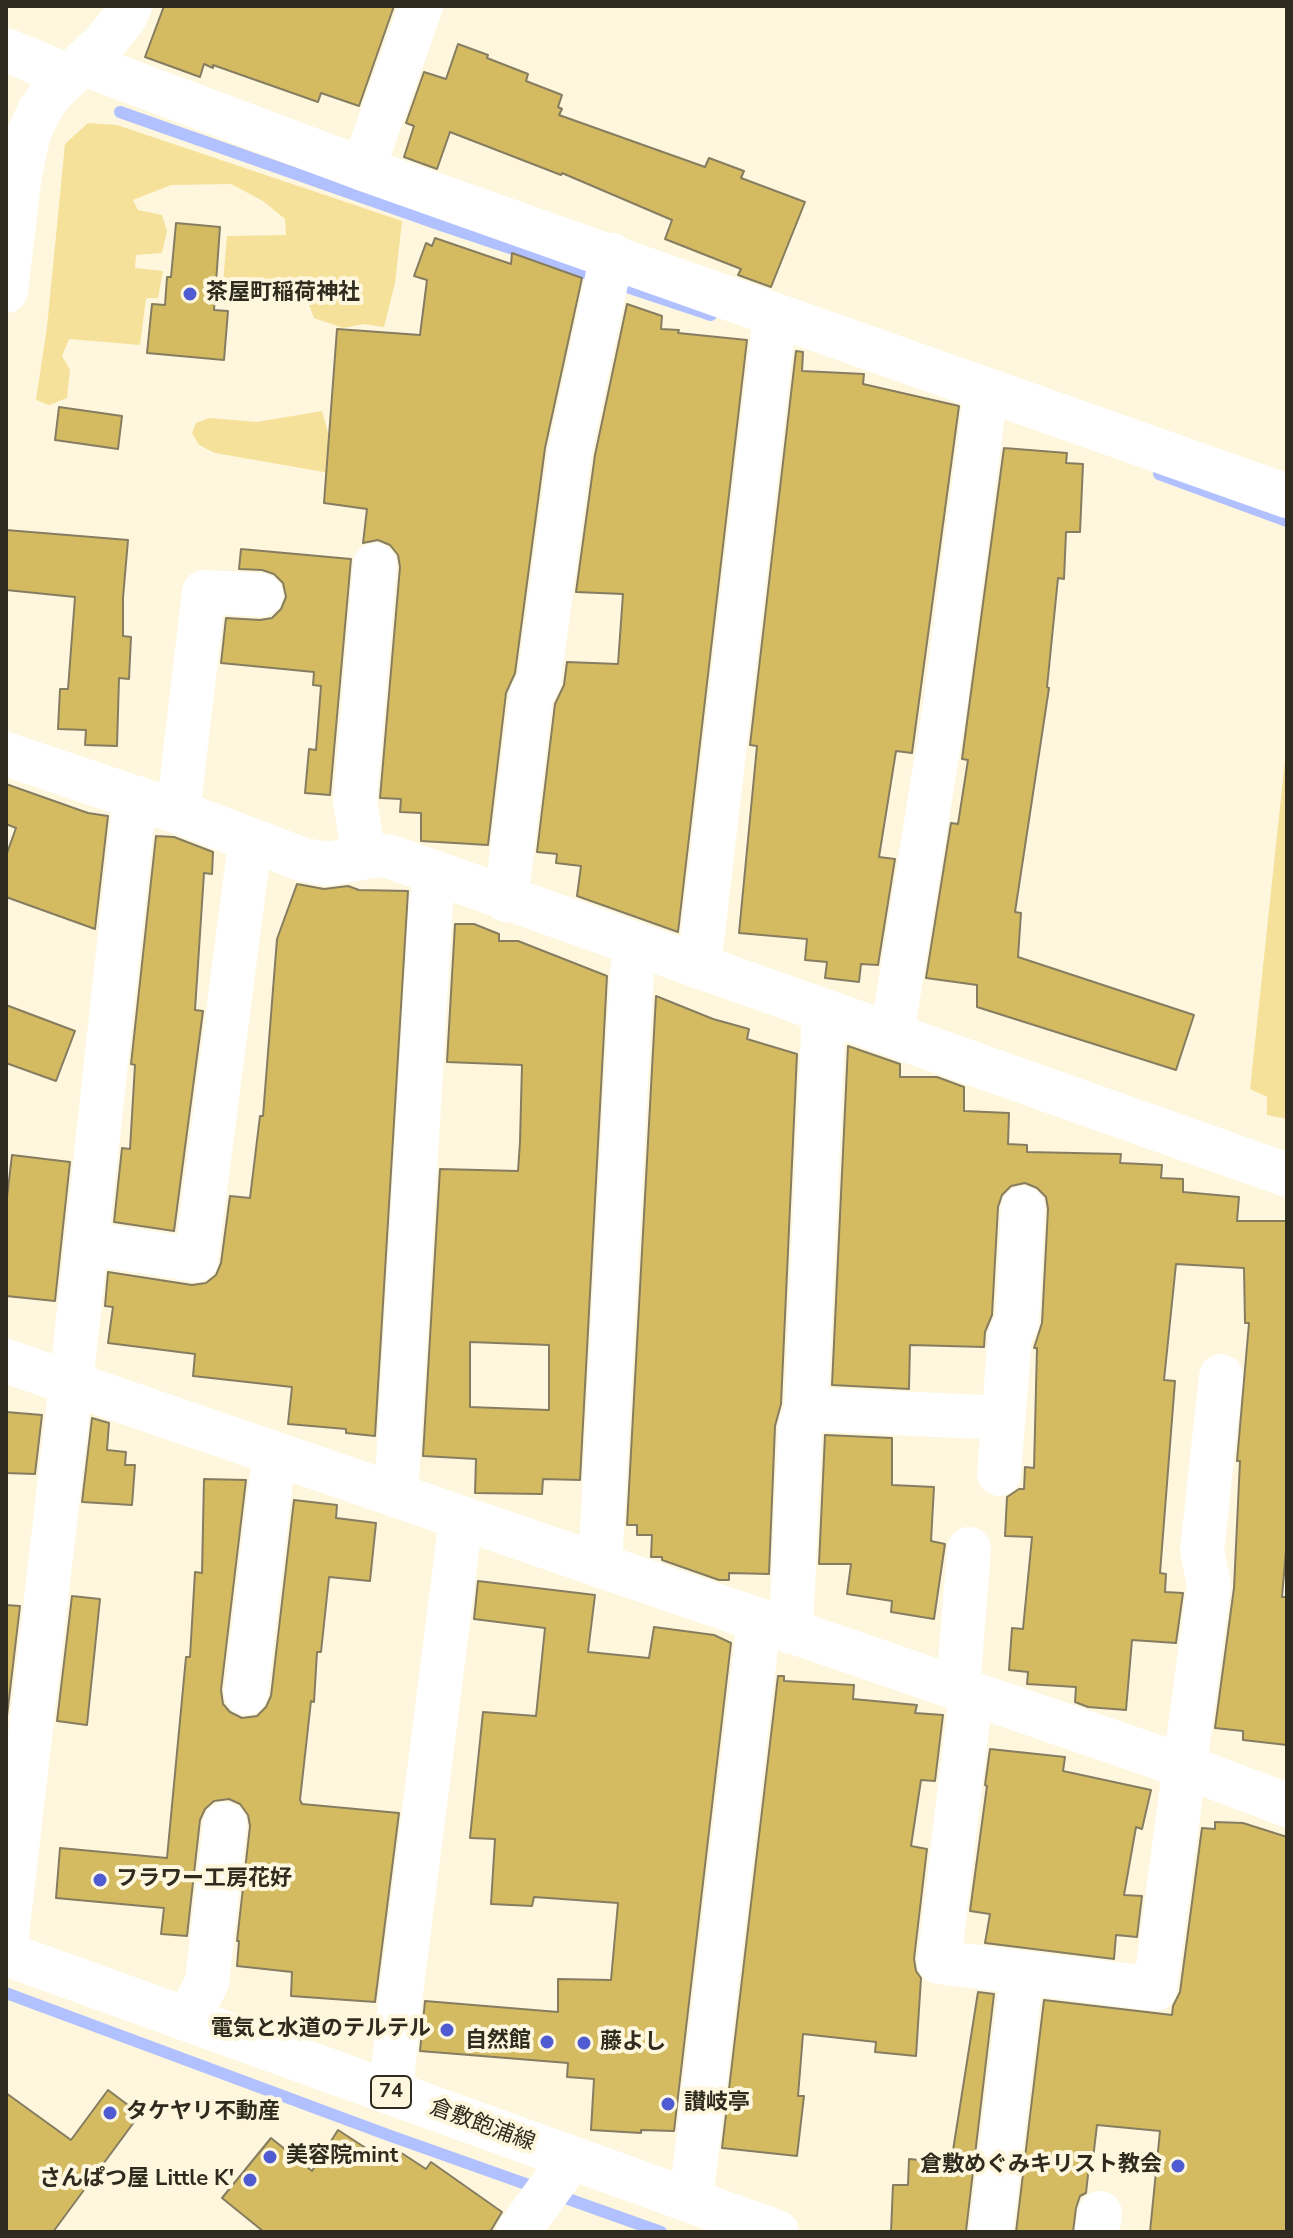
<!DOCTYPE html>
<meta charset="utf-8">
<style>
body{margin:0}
#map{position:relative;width:1293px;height:2238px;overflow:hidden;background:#fef7dd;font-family:"Nunito Sans",sans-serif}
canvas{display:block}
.frame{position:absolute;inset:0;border:8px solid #2f2b1f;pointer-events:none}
</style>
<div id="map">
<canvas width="1293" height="2238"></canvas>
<div class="frame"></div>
</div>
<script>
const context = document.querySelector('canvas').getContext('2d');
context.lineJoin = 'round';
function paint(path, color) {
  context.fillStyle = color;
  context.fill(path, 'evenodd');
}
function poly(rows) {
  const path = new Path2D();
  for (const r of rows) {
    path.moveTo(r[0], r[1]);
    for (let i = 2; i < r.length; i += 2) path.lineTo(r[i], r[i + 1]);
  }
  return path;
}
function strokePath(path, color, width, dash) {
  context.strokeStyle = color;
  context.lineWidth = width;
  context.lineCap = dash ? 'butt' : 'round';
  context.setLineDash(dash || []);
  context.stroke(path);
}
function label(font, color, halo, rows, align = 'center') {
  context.font = font + ' "Nunito Sans","Noto Sans JP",sans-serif';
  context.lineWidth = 8;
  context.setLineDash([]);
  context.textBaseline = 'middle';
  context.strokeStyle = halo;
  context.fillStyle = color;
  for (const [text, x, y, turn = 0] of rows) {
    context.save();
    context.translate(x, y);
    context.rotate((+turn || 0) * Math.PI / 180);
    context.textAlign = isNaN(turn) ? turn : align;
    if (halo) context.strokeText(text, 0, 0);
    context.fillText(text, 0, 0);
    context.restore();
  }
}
const green = poly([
 [88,123,117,125,402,221,395,283,384,327,364,324,343,328,314,318,309,305,291,291,254,283,223,282,227,236,286,235,285,219,263,201,231,184,171,185,133,200,138,210,162,215,167,231,162,253,136,255,135,268,163,271,158,298,146,298,140,345,69,339,62,356,70,370,67,398,49,405,36,400,47,327,65,144],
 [322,411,329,436,370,480,215,453,199,445,192,433,196,423,209,418,257,422],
 [1287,741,1287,1119,1267,1115,1267,1097,1250,1089]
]);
const stream = poly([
 [120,112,444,226,711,315],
 [1159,474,1287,521],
 [6,1993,388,2135,661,2232]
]);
const building = poly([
 [164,6,394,6,359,106,321,93,318,102,213,65,213,68,204,64,200,77,145,57,164,6],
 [458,44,488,55,487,58,528,74,526,81,562,95,558,107,562,109,559,115,705,167,709,158,744,171,741,178,805,202,771,287,738,275,741,269,665,239,672,220,562,173,561,175,450,132,437,169,404,157,414,126,406,123,424,72,446,79,458,44],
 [176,223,220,227,214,310,228,311,224,360,147,353,152,304,165,305,167,277,171,277,176,223],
 [435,238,511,264,512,253,582,278,545,448,515,673,506,693,488,845,421,841,421,813,400,812,401,799,380,798,400,567,398,555,390,545,378,540,363,543,367,509,324,503,337,329,420,335,427,280,414,276,426,243,432,246,435,238],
 [627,304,662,316,661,329,679,330,678,333,747,340,678,932,577,896,581,866,556,863,557,854,537,852,555,704,564,685,567,662,618,664,623,594,576,592,595,455,627,304],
 [796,351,803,352,802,371,864,374,863,384,959,406,912,753,896,751,879,857,895,859,878,965,861,964,859,982,825,978,827,962,805,960,807,939,739,933,757,746,750,745,796,351],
 [59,407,122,416,118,449,55,440,59,407],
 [1004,448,1067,453,1066,463,1083,464,1080,532,1066,532,1064,579,1058,578,1047,687,1049,688,1015,912,1021,913,1018,957,1194,1015,1176,1070,977,1007,977,985,926,978,951,823,958,824,968,760,962,759,1004,448],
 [6,530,128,540,123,598,123,636,131,637,129,679,119,678,117,746,85,745,86,730,58,729,60,689,68,689,75,597,6,590,6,530],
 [241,549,351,559,330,795,305,793,309,749,316,750,321,686,313,685,314,672,221,663,226,618,260,620,272,618,281,609,286,597,283,583,274,574,262,570,239,569,241,549],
 [6,784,88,813,108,816,95,929,6,897,6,856,16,828,6,824,6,784],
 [156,836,174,837,213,852,212,874,204,873,195,1010,203,1011,174,1231,114,1222,122,1148,130,1149,135,1065,131,1064,156,836],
 [297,884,324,889,348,886,359,890,408,891,375,1436,346,1433,346,1429,288,1424,292,1387,193,1376,195,1354,108,1343,113,1307,105,1306,108,1272,192,1285,206,1283,216,1275,221,1263,230,1196,250,1198,260,1116,263,1116,277,939,297,884],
 [455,924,474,924,499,934,499,941,518,941,607,976,580,1480,543,1479,542,1494,475,1493,476,1459,423,1456,440,1169,518,1171,520,1142,522,1065,447,1062,455,924],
 [470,1342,549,1345,549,1410,470,1407,470,1342],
 [656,996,713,1019,749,1029,747,1039,797,1054,781,1404,775,1426,769,1574,729,1573,729,1580,719,1580,662,1560,662,1557,651,1557,652,1535,637,1535,637,1525,627,1525,656,996],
 [6,1005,75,1031,56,1081,6,1063,6,1005],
 [848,1046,900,1064,900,1077,937,1077,964,1087,964,1111,1009,1113,1008,1144,1027,1145,1027,1152,1121,1154,1120,1163,1162,1165,1161,1178,1183,1179,1183,1192,1239,1197,1237,1221,1287,1221,1287,1539,1282,1597,1287,1597,1287,1745,1243,1740,1243,1731,1215,1728,1234,1588,1240,1461,1237,1461,1249,1323,1245,1323,1244,1268,1176,1264,1164,1380,1175,1381,1160,1573,1166,1574,1165,1592,1183,1593,1176,1643,1132,1640,1126,1710,1088,1707,1075,1702,1076,1687,1027,1684,1028,1672,1009,1670,1012,1628,1023,1629,1032,1537,1005,1536,1007,1497,1019,1489,1024,1489,1025,1467,1034,1468,1037,1348,1034,1348,1042,1323,1048,1209,1046,1197,1037,1188,1025,1183,1011,1186,1002,1195,998,1207,992,1315,985,1332,984,1347,910,1345,909,1389,832,1385,848,1046],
 [12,1155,70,1162,55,1301,6,1296,6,1206,12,1155],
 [6,1412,42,1415,35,1474,6,1473,6,1412],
 [92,1418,109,1423,107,1450,126,1452,125,1465,135,1465,132,1505,82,1502,92,1418],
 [825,1435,892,1438,892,1485,934,1487,931,1541,945,1544,934,1619,891,1612,892,1601,847,1594,851,1564,819,1564,825,1435],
 [204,1479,246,1480,221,1690,223,1704,230,1712,242,1718,257,1716,266,1707,271,1696,294,1500,337,1505,336,1518,376,1523,370,1581,329,1577,321,1652,317,1652,314,1702,311,1701,300,1800,302,1804,399,1813,375,2002,291,1996,292,1972,237,1966,239,1941,237,1941,250,1826,248,1815,240,1804,229,1799,214,1801,205,1809,200,1820,187,1936,161,1934,164,1908,56,1898,60,1848,167,1858,186,1657,190,1657,195,1572,202,1573,204,1479],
 [478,1581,595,1595,588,1652,649,1658,654,1627,714,1635,731,1643,674,2131,641,2130,641,2133,591,2130,594,2079,567,2077,568,2063,420,2051,425,2001,558,2012,558,1979,611,1980,618,1903,534,1897,532,1906,491,1904,495,1839,470,1838,483,1712,536,1716,545,1628,474,1619,478,1581],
 [72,1596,100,1599,87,1725,57,1721,72,1596],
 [6,1605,20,1606,7,1716,6,1716,6,1605],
 [778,1676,784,1676,784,1681,854,1685,853,1699,917,1705,915,1713,943,1715,935,1781,921,1780,911,1846,927,1849,914,1959,916,1971,921,1978,916,2056,875,2052,876,2042,803,2034,798,2096,804,2096,797,2156,722,2148,778,1676],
 [990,1749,1065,1757,1063,1771,1151,1790,1142,1829,1136,1827,1124,1895,1142,1896,1137,1937,1116,1935,1114,1959,985,1943,990,1914,970,1911,987,1786,985,1785,990,1749],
 [1215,1822,1243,1823,1287,1837,1287,2232,1150,2232,1160,2131,1097,2125,1092,2167,1089,2166,1086,2193,1080,2196,1076,2208,1073,2232,1016,2232,1044,2000,1172,2015,1173,2006,1180,1992,1202,1828,1215,1829,1215,1822],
 [978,1992,994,1994,966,2231,891,2232,893,2185,908,2185,909,2159,951,2163,978,1992],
 [108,2090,140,2114,53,2232,6,2232,6,2093,71,2140,108,2090],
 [338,2130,392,2165,400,2152,426,2169,431,2162,502,2212,490,2232,264,2232,222,2198,271,2138,312,2171,338,2130]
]);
const minor = poly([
 [6,50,69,76],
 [84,64,363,169,1287,496],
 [363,169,421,6],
 [6,291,20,174,29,133,39,111,52,92,105,42,125,17,130,6],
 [6,754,178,812,304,860,328,864,377,855,391,857,1287,1175],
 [178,812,204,592,261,595],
 [364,857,355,801,375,565],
 [506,900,531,696,539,681,570,451,612,255],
 [699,967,775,315],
 [892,1034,944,712,986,391],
 [87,1243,196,1260,247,866,252,840],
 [6,1361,1186,1767,1287,1805],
 [806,1409,1003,1418],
 [999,1474,1010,1335,1017,1322,1023,1208],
 [396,1496,431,901,438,875],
 [600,1566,632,971,637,947],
 [791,1632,800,1427,806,1409,824,1012],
 [958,1689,969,1549],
 [246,1693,271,1480,278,1455],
 [971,1695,939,1962,1155,1989,1209,1585,1202,1551,1221,1376],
 [6,1943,71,1384,135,797],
 [188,2019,207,1982,225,1824],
 [391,2092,400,2001,461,1519],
 [691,2200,759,1622],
 [518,2232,571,2159],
 [991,2232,1022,1973],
 [1097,2232,1100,2213]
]);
const major = poly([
 [6,1954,777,2232]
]);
const markers = [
 [190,294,8,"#4f5bd1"],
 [100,1880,8,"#4f5bd1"],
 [447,2030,8,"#4f5bd1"],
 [547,2042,8,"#4f5bd1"],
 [584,2043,8,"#4f5bd1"],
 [668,2104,8,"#4f5bd1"],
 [110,2113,8,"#4f5bd1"],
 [270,2157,8,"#4f5bd1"],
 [1178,2166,8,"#4f5bd1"],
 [250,2180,8,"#4f5bd1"]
];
const shields = [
 [391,2092,40]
];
const shieldNames = [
 ["74",391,2092]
];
const poiNames = [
 ["茶屋町稲荷神社",206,294],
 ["フラワー工房花好",116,1880],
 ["電気と水道のテルテル",431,2030,"right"],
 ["自然館",531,2042,"right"],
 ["藤よし",600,2043],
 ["讃岐亭",684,2104],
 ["タケヤリ不動産",126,2113],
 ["美容院mint",286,2157],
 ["倉敷めぐみキリスト教会",1162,2166,"right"],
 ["さんぱつ屋 Little K'",234,2180,"right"]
];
const streetNames = [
 ["倉敷飽浦線",482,2126,20]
];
paint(green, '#f5e19a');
strokePath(stream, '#b1c0ff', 12);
paint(building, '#d4bb62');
strokePath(building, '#867d60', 2);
strokePath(minor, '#fff', 44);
strokePath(major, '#fff', 44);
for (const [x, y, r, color] of markers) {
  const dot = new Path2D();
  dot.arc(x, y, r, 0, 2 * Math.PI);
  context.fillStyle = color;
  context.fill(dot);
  strokePath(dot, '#fef7dd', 3);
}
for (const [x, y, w] of shields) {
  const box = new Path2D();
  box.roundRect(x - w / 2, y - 16, w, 32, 6);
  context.fillStyle = '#fef7dd';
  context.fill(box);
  strokePath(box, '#2f2b1f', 2);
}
label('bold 20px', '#2f2b1f', null, shieldNames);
label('bold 22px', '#2f2b1f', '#fef7dd', poiNames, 'left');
label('22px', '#2f2b1f', '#fef7dd', streetNames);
</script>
